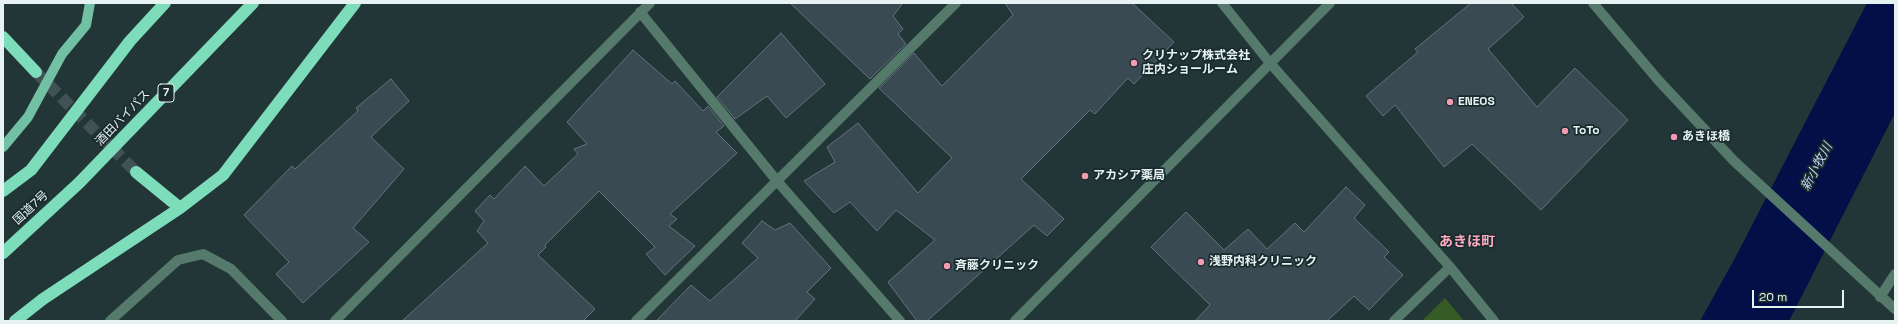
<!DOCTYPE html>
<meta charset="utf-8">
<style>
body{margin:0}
#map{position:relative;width:1898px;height:324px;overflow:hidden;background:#233637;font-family:"Space Grotesk",sans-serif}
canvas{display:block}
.frame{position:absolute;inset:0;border:4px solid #e7f2f3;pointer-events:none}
.scale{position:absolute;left:1752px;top:290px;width:92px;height:18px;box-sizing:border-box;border:2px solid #e7f2f3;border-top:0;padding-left:5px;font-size:12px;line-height:14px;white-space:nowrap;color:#e7f2f3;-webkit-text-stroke:3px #192b2d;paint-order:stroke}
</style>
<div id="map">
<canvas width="1898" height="324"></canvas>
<div class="frame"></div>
<div class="scale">20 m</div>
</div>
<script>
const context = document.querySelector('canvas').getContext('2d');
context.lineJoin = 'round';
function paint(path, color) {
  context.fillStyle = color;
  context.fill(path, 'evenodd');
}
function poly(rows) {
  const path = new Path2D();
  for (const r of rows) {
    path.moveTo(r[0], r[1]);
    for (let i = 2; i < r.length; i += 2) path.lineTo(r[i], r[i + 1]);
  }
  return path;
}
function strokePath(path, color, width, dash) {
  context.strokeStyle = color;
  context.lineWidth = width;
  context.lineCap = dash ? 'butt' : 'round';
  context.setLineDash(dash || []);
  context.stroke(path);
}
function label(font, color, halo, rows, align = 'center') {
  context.font = font + ' "Space Grotesk","Noto Sans JP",sans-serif';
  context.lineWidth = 3.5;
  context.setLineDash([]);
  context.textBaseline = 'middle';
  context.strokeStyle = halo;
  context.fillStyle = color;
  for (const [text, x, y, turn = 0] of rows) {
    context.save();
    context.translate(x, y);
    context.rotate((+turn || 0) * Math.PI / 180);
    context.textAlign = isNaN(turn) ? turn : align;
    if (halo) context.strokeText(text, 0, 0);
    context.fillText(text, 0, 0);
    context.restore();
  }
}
const green = poly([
 [1445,298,1464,321,1422,321]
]);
const water = poly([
 [1867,3,1895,3,1895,113,1789,321,1700,321,1735,258]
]);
const building = poly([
 [790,3,903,3,893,16,903,29,898,34,906,44,870,79,790,3],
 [1005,3,1132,3,1174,42,1134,84,1128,78,1095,114,1090,110,1021,179,1064,219,1047,236,1034,225,927,321,917,321,888,282,935,240,896,210,877,231,850,202,834,213,804,181,835,162,827,147,858,123,918,193,952,158,879,88,914,53,942,86,1013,15,1005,3],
 [1471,3,1511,3,1524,17,1488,49,1537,107,1575,68,1628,120,1541,210,1472,144,1444,167,1395,105,1383,116,1366,96,1418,52,1415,49,1471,3],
 [781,33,825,84,786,118,767,96,735,119,717,97,781,33],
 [633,50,672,84,675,81,703,111,708,106,724,126,716,132,737,153,670,214,677,219,669,226,695,246,665,275,646,254,655,247,599,191,545,245,546,247,538,255,595,309,583,321,402,321,488,243,477,231,484,221,475,211,490,195,494,199,525,166,544,186,578,154,574,149,587,144,567,122,633,50],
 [391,79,409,101,371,137,404,169,353,228,369,242,303,303,276,274,289,262,244,215,292,166,295,169,358,111,356,108,391,79],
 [1346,187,1365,205,1354,218,1389,252,1384,257,1403,275,1369,310,1354,296,1327,321,1195,321,1210,305,1151,247,1186,212,1224,250,1248,229,1267,249,1295,223,1304,232,1346,187],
 [762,221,775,230,790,223,831,268,807,292,815,299,795,321,656,321,691,285,710,301,758,258,742,243,762,221]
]);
const highwayTunnel = poly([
 [36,72,136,172]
]);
const minor = poly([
 [1222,3,1270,63,1450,267,1494,321],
 [1593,3,1659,81,1734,161,1895,309],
 [640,12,777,181,900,321],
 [1880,297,1895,274],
 [110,321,178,260,203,254,231,269,282,321],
 [335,321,650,3],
 [636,321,956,3],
 [1015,321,1330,3],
 [1394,321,1450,267]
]);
const major = poly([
 [3,147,28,117,62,54,86,25,90,3]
]);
const highway = poly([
 [3,37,36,72],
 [136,172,180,208],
 [3,191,31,170,130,41,165,3],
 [3,253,79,183,253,3],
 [15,321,43,299,180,208,223,175,355,3]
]);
const markers = [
 [1134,63,4,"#f19ab1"],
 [1450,102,4,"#f19ab1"],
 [1565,131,4,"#f19ab1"],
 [1674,137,4,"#f19ab1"],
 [1085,176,4,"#f19ab1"],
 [1201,262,4,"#f19ab1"],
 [947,266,4,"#f19ab1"]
];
const shields = [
 [166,93,16]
];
const shieldNames = [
 ["7",166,93]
];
const poiNames = [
 ["クリナップ株式会社",1142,56],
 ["庄内ショールーム",1142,70],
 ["ENEOS",1458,102],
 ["ToTo",1573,131],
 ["あきほ橋",1682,137],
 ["アカシア薬局",1093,176],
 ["浅野内科クリニック",1209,262],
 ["斉藤クリニック",955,266]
];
const streetNames = [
 ["酒田バイパス",123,118,-46],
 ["国道7号",31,208,-43]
];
const waterNames = [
 ["新小牧川",1817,167,-62]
];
const quarterNames = [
 ["あきほ町",1467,242]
];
paint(green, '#375b24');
paint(water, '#030f47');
paint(building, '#3a4a52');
strokePath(building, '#62737c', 1);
strokePath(highwayTunnel, '#405253', 12, [12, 6]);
strokePath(minor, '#557a6b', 10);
strokePath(major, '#73c1a4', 10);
strokePath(highway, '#7dddba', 12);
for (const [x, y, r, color] of markers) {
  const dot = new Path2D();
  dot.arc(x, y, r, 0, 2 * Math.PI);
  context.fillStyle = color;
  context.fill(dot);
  strokePath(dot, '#192b2d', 1.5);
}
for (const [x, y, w] of shields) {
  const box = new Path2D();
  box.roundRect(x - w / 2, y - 9, w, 18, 3);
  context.fillStyle = '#192b2d';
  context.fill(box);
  strokePath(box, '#e7f2f3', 1);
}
label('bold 11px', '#e7f2f3', null, shieldNames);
label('bold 12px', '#e7f2f3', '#192b2d', poiNames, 'left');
label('12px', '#e7f2f3', '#192b2d', streetNames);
label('italic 13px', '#c0d1f5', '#192b2d', waterNames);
label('bold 14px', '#fdaabf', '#192b2d', quarterNames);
</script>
